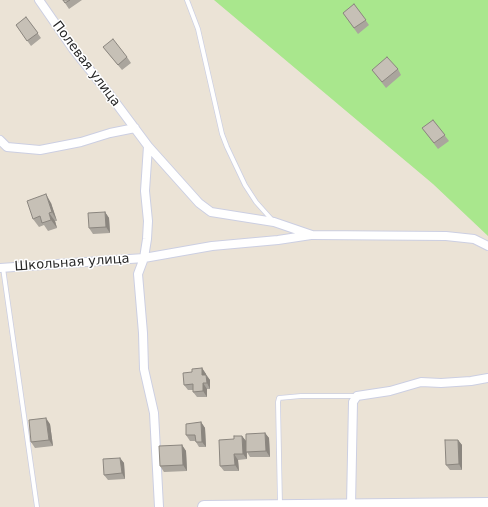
<!DOCTYPE html>
<meta charset="utf-8">
<style>
body{margin:0}
canvas{display:block;background:#ebe3d6}
</style>
<canvas width="488" height="507"></canvas>
<script>
const context = document.querySelector('canvas').getContext('2d');
context.lineJoin = 'round';
function paint(path, color) {
  context.fillStyle = color;
  context.fill(path, 'evenodd');
}
function poly(rows) {
  const path = new Path2D();
  for (const r of rows) {
    path.moveTo(r[0], r[1]);
    for (let i = 2; i < r.length; i += 2) path.lineTo(r[i], r[i + 1]);
  }
  return path;
}
function strokePath(path, color, width, dash) {
  context.strokeStyle = color;
  context.lineWidth = width;
  context.lineCap = dash ? 'butt' : 'round';
  context.setLineDash(dash || []);
  context.stroke(path);
}
function label(font, color, halo, rows, align = 'center') {
  context.font = font + ' "DejaVu Sans",sans-serif';
  context.lineWidth = 3;
  context.setLineDash([]);
  context.textBaseline = 'middle';
  context.strokeStyle = halo;
  context.fillStyle = color;
  for (const [text, x, y, turn = 0] of rows) {
    context.save();
    context.translate(x, y);
    context.rotate((+turn || 0) * Math.PI / 180);
    context.textAlign = isNaN(turn) ? turn : align;
    if (halo) context.strokeText(text, 0, 0);
    context.fillText(text, 0, 0);
    context.restore();
  }
}
const green = poly([
 [214,0,488,0,488,236,433,184]
]);
const lane = poly([
 [187,0,198,29,222,134,227,147,245,185,256,202,273,221],
 [3,268,37,507],
 [280,505,278,402,279,398,301,396,357,396]
]);
const street = poly([
 [39,0,73,49,110,95,148,146,145,191,148,221,147,239,144,258,138,274,143,333,144,369,154,413,159,507],
 [0,140,7,147,40,150,81,142,110,133,135,128],
 [148,146,199,203,211,212,274,222,312,235,446,236,474,239,488,246],
 [0,268,144,258,212,246,278,240,311,235],
 [351,506,353,402,357,396,390,391,421,382,441,383,471,381,488,378]
]);
const secondary = poly([
 [204,507,488,504]
]);
const wall = poly([
 [63,0,82,0,69,9],
 [354,4,369,25,358,34,343,13],
 [26,17,41,38,31,46,16,25],
 [103,47,127,57,131,63,122,70],
 [398,69,401,75,386,88,372,70],
 [433,120,449,141,438,149,422,128],
 [51,203,57,221,55,221,57,228,48,231,44,225,39,227,33,219],
 [105,212,109,218,110,233,93,234,89,228],
 [202,368,210,380,210,389,207,389,207,397,197,397,193,392,193,390,188,390,184,385,192,372],
 [201,422,205,428,206,447,199,447,196,442,195,441,190,441,186,435],
 [50,424,53,446,35,448,31,442],
 [265,433,269,438,270,457,250,457,247,452,247,459,238,460,239,471,224,471,220,466,242,436,246,441],
 [458,440,462,445,462,470,450,470,446,465],
 [182,445,186,451,187,471,164,472,160,466],
 [120,458,124,463,125,479,108,480,104,475]
]);
const shadedWall = poly([
 [46,194,51,203,57,221,52,212],
 [105,212,109,218,110,233,106,227],
 [49,213,55,221,57,228,51,220],
 [202,368,206,374,206,381,202,375],
 [206,375,210,380,210,389,207,383],
 [203,383,207,389,207,397,203,391],
 [46,418,50,424,53,446,49,440],
 [201,422,205,428,206,447,202,442],
 [265,433,269,438,270,457,266,451],
 [242,436,246,441,247,459,243,454],
 [458,440,462,445,462,470,459,464],
 [182,445,186,451,187,471,183,465],
 [234,454,238,460,239,471,235,465],
 [120,458,124,463,125,479,122,473]
]);
const building = poly([
 [63,0,70,0,65,3,63,0],
 [354,4,366,20,354,28,343,13,354,4],
 [26,17,38,33,27,41,16,25,26,17],
 [113,39,127,57,118,65,103,47,113,39],
 [387,57,398,69,382,82,372,70,387,57],
 [433,120,445,135,434,143,422,128,433,120],
 [46,194,52,212,49,213,51,220,42,223,40,216,33,219,27,201,46,194],
 [105,212,106,227,89,228,88,213,105,212],
 [202,368,202,375,206,375,207,383,203,383,203,391,193,392,193,384,184,385,183,373,192,372,192,369,202,368],
 [46,418,49,440,31,442,29,420,46,418],
 [201,422,202,442,196,442,195,435,186,435,186,424,201,422],
 [265,433,266,451,246,452,246,434,265,433],
 [234,436,242,436,243,454,234,454,235,465,220,466,219,440,234,439,234,436],
 [445,440,458,440,459,464,446,465,445,440],
 [182,445,183,465,160,466,159,446,182,445],
 [120,458,122,473,104,475,103,459,120,458]
]);
const streetNames = [
 ["Полевая улица",86,64,53],
 ["Школьная улица",72,263,-4]
];
paint(green, '#a9e78d');
strokePath(lane, '#cccfe2', 5.5);
strokePath(street, '#cccfe2', 10);
strokePath(secondary, '#cccfe2', 14);
strokePath(lane, '#fff', 4);
strokePath(street, '#fff', 8);
strokePath(secondary, '#fff', 12);
paint(wall, '#aaa59d');
paint(shadedWall, '#8b867f');
paint(building, '#c6c0b6');
strokePath(building, '#8b867f', 1);
label('13px', '#272727', '#fff', streetNames);
</script>
